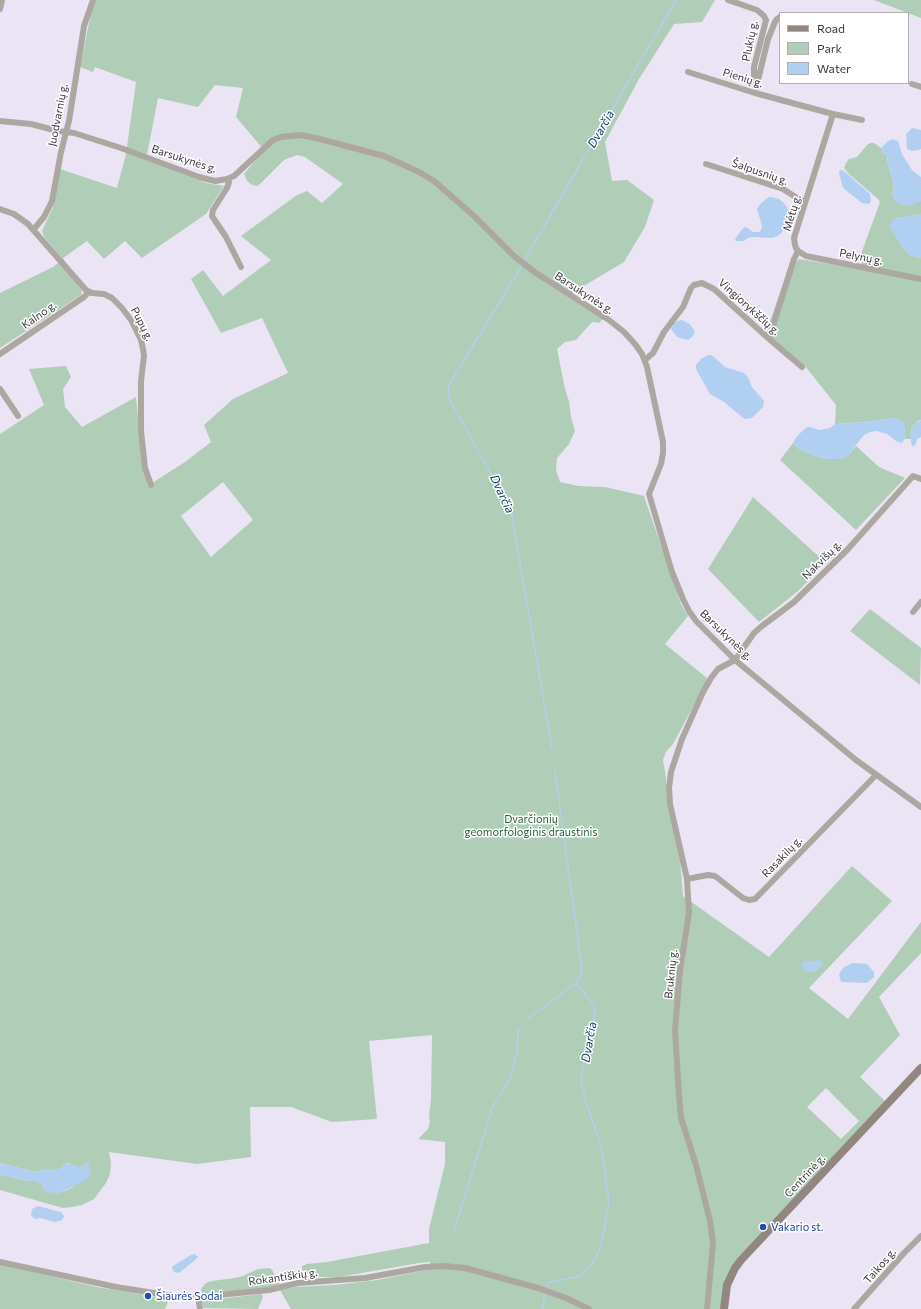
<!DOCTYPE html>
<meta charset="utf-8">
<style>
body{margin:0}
#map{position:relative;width:921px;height:1309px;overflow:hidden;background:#ebe4f4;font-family:Commissioner,sans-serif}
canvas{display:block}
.legend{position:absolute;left:779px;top:12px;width:130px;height:72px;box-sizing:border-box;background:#fff;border:1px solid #b0afb1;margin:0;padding:5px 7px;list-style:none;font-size:12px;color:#3a373d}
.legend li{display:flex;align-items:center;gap:8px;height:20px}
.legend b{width:20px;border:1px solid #b0afb1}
</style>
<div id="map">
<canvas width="921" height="1309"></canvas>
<ul class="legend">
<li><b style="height:5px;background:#918780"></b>Road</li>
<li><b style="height:11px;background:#b0cdb7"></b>Park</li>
<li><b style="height:11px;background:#b1d0f1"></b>Water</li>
</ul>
</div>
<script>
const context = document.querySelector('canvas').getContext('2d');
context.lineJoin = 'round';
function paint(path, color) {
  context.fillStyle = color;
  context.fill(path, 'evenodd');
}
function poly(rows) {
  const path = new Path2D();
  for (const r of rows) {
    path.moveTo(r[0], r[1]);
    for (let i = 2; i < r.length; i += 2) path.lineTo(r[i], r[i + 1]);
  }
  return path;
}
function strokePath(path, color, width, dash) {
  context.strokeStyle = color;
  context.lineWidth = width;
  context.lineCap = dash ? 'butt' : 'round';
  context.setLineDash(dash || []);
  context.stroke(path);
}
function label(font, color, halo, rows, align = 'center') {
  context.font = font + ' Commissioner,sans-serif';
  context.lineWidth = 3;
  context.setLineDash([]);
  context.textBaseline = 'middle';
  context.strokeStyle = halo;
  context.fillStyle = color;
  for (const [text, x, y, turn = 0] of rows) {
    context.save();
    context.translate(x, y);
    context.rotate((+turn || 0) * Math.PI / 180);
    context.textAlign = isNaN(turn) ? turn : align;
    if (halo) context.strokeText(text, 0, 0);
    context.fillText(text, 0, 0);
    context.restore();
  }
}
const green = poly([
 [96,0,715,0,702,22,674,24,639,79,605,142,612,181,627,180,654,200,645,227,624,262,572,293,571,299,603,319,599,323,592,322,576,340,565,342,557,349,565,389,569,401,571,417,575,431,569,444,557,458,556,470,560,482,578,486,605,487,644,496,681,604,688,616,665,644,708,679,673,744,666,752,663,760,666,778,667,802,680,861,682,882,683,896,769,957,852,866,892,901,809,988,848,1019,921,922,921,953,879,997,900,1035,860,1077,885,1101,804,1188,739,1256,732,1265,720,1309,291,1309,280,1290,296,1287,335,1285,377,1280,430,1269,430,1262,419,1263,339,1277,313,1277,307,1274,302,1270,302,1266,307,1264,327,1262,429,1243,429,1229,445,1164,445,1142,418,1139,428,1129,430,1122,429,1115,431,1100,432,1035,369,1041,377,1119,332,1122,291,1107,250,1107,251,1157,197,1164,109,1152,111,1162,110,1174,106,1183,94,1199,82,1205,72,1207,63,1208,0,1190,0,1175,9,1176,23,1180,35,1181,43,1185,44,1190,63,1192,73,1187,83,1165,80,1168,67,1163,62,1168,54,1171,47,1169,35,1172,0,1163,0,434,44,405,29,369,66,366,71,377,63,389,65,407,82,427,136,397,142,462,149,485,185,462,211,442,204,425,233,399,288,373,262,318,221,333,191,279,203,270,223,296,271,260,241,236,297,195,307,191,322,203,343,184,305,157,297,155,284,160,258,186,252,185,247,181,244,174,264,150,236,117,243,88,215,85,198,107,158,98,146,160,206,183,224,186,206,214,142,258,125,241,104,259,87,241,63,258,75,280,82,291,81,295,0,348,0,293,53,267,63,259,44,237,42,231,53,207,60,169,117,188,126,154,136,82,95,67,93,72,80,67,91,13],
 [223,482,253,520,211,557,181,516],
 [826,1088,859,1121,841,1139,807,1107],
 [874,0,921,0,921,18],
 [870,143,874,143,881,148,882,152,887,156,888,164,894,185,892,194,921,201,921,214,894,219,902,247,910,255,921,258,921,420,918,421,913,426,911,429,911,439,905,439,904,424,892,418,865,422,835,424,836,405,805,366,766,333,788,269,799,259,860,269,862,261,861,254,880,202,878,199,850,175,844,168,846,163,849,159,857,157,867,145],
 [793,443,799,449,810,454,826,459,841,459,848,455,856,446,879,467,905,478,856,530,780,460],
 [753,497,826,563,797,592,759,622,708,569],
 [870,609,921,648,920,685,850,631],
 [0,1264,97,1287,169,1299,165,1309,0,1309],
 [270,1268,272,1270,280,1284,269,1288,202,1294,201,1289,206,1283,212,1281,235,1278,243,1276,258,1269],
 [261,1294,263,1296,262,1300,258,1309,203,1308,202,1301]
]);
const water = poly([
 [912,128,921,130,921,149,918,150,912,151,907,149,906,134],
 [892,139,898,141,902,154,912,170,921,177,921,201,911,205,904,205,897,202,894,199,892,194,894,185,888,164,888,161,887,156,882,152,881,148,888,141],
 [840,170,844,171,870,194,871,201,869,204,862,203,843,188,839,173],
 [769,197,772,197,779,199,784,203,788,209,788,216,783,231,778,236,771,238,753,237,748,238,743,241,736,241,735,239,743,228,746,227,753,232,759,232,761,230,762,226,757,209,761,203],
 [921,214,921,258,910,255,902,247,889,226,894,219],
 [682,320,690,324,695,332,693,336,688,340,677,337,671,329,674,323,677,321],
 [708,355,711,355,714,357,725,367,744,373,748,377,752,387,764,401,763,407,752,418,745,419,742,417,724,402,710,394,696,369,696,365,701,359],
 [892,418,901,420,904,424,906,437,902,443,896,441,887,434,877,431,870,432,864,435,848,455,841,459,826,459,810,454,799,449,793,443,794,441,798,435,807,427,810,427,819,430,830,428,835,424,865,422],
 [921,420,921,437,917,439,916,444,913,447,911,443,910,433,911,429,915,424],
 [819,960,822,962,822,965,815,972,806,972,803,969,801,965,803,962],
 [853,963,867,964,874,972,874,977,867,983,841,982,839,975,841,971,844,967],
 [0,1163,35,1172,47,1169,54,1171,61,1168,65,1163,80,1167,87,1163,89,1164,89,1168,91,1171,89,1176,84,1181,58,1194,48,1192,44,1190,43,1185,35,1181,23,1180,9,1176,0,1175],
 [38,1206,61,1212,64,1216,63,1219,60,1221,54,1222,41,1218,35,1219,31,1215,32,1209],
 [195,1254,198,1257,195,1260,179,1273,174,1272,172,1268,173,1266,191,1255]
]);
const stream = poly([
 [525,259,676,0],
 [521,267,449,385,448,393,451,402,511,510,552,749],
 [526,1020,576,983],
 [453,1234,493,1106,509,1081,517,1054,518,1030,520,1028],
 [547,1286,548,1283,580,1276,593,1263,599,1251,605,1226,609,1201,601,1145,587,1106,581,1081,587,1046,594,1022,595,1006,576,983,581,975,581,962,555,771],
 [543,1309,544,1296]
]);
const minor = poly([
 [728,0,757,10,764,16,766,20,754,67,754,75,757,87],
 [0,9,2,0],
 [688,72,755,93,833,114,862,120],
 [757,84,768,39,775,22,777,19,780,17],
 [912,84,921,87],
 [833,114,794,238,795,245,796,248,798,251,806,256,921,279],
 [0,121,31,124,58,131,74,133,121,148,199,177,215,181,227,179,234,176,273,140,281,137,300,135,316,138,384,156,419,172,434,181,474,216,515,257,536,273,609,320,624,332,635,344,642,354,647,367,663,442,663,453,661,464,649,494,672,572,683,599,689,611,696,621,735,660,856,760,921,807],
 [706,164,783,189,805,203],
 [227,179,229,182,227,188,213,210,212,216,226,237,241,267],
 [0,209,14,214,28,224,86,290,92,293,104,294,112,298,122,308,131,320,141,340,143,349,144,356,141,381,141,431,145,468,151,485],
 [34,229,44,217,52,201,61,152,69,121,84,26,93,0],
 [768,338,771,332,794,259,798,251],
 [0,354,84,297,89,292],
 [645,360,653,353,664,332,683,307,691,288,694,285,702,283,714,289,768,338,802,367],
 [0,389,18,416],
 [913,612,921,602],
 [687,879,708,875,715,876,743,898,749,900,755,899,876,775],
 [0,1262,116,1287,173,1296,198,1297,269,1290,298,1283,365,1278,425,1267,443,1266,465,1268,538,1288,566,1298,589,1309],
 [198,1297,200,1309],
 [707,1309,713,1243,710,1221,696,1165,681,1118,679,1095,675,1030,680,971,689,913,687,879,670,804,669,788,671,772,682,739,703,692,711,678,718,669,735,660,754,633,762,626,794,602,848,549,913,476,921,479],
 [854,1309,905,1252,921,1236]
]);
const secondary = poly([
 [724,1309,727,1285,735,1268,741,1260,921,1068]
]);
const markers = [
 [763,1227,4,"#1a4fb4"],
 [148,1296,4,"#1a4fb4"]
];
const streetNames = [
 ["Plukių g.",750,41,-78],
 ["Pienių g.",743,78,17],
 ["Juodvarnių g.",58,115,-79],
 ["Barsukynės g.",184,159,18],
 ["Šalpusnių g.",760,172,19],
 ["Mėtų g.",792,213,-73],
 ["Pelynų g.",861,257,11],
 ["Barsukynės g.",584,293,33],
 ["Vingiorykščių g.",749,307,42],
 ["Kalno g.",39,315,-35],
 ["Pupų g.",142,324,63],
 ["Nakvišų g.",822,560,-45],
 ["Barsukynės g.",726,635,44],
 ["Rasakilų g.",782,857,-46],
 ["Bruknių g.",671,974,-84],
 ["Centrinė g.",805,1176,-47],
 ["Taikos g.",880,1266,-49],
 ["Rokantiškių g.",283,1277,-8]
];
const parkNames = [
 ["Dvarčionių",531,819],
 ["geomorfologinis draustinis",531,832]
];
const transitNames = [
 ["Vakario st.",771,1227],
 ["Šiaurės Sodai",156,1296]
];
const waterNames = [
 ["Dvarčia",601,129,-60],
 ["Dvarčia",502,494,65],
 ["Dvarčia",589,1042,-80]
];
paint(green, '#b0cdb7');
paint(water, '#b1d0f1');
strokePath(stream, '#b1d0f1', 1.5);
strokePath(minor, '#ada7a2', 6);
strokePath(secondary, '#918780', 8);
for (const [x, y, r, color] of markers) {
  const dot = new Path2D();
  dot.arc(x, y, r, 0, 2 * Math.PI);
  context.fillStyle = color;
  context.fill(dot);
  strokePath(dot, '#fff', 1.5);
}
label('11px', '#3a373d', '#fff', streetNames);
label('11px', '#26613c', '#fff', parkNames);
label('11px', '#164399', '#fff', transitNames, 'left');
label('italic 12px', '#0f3d66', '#fff', waterNames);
</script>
